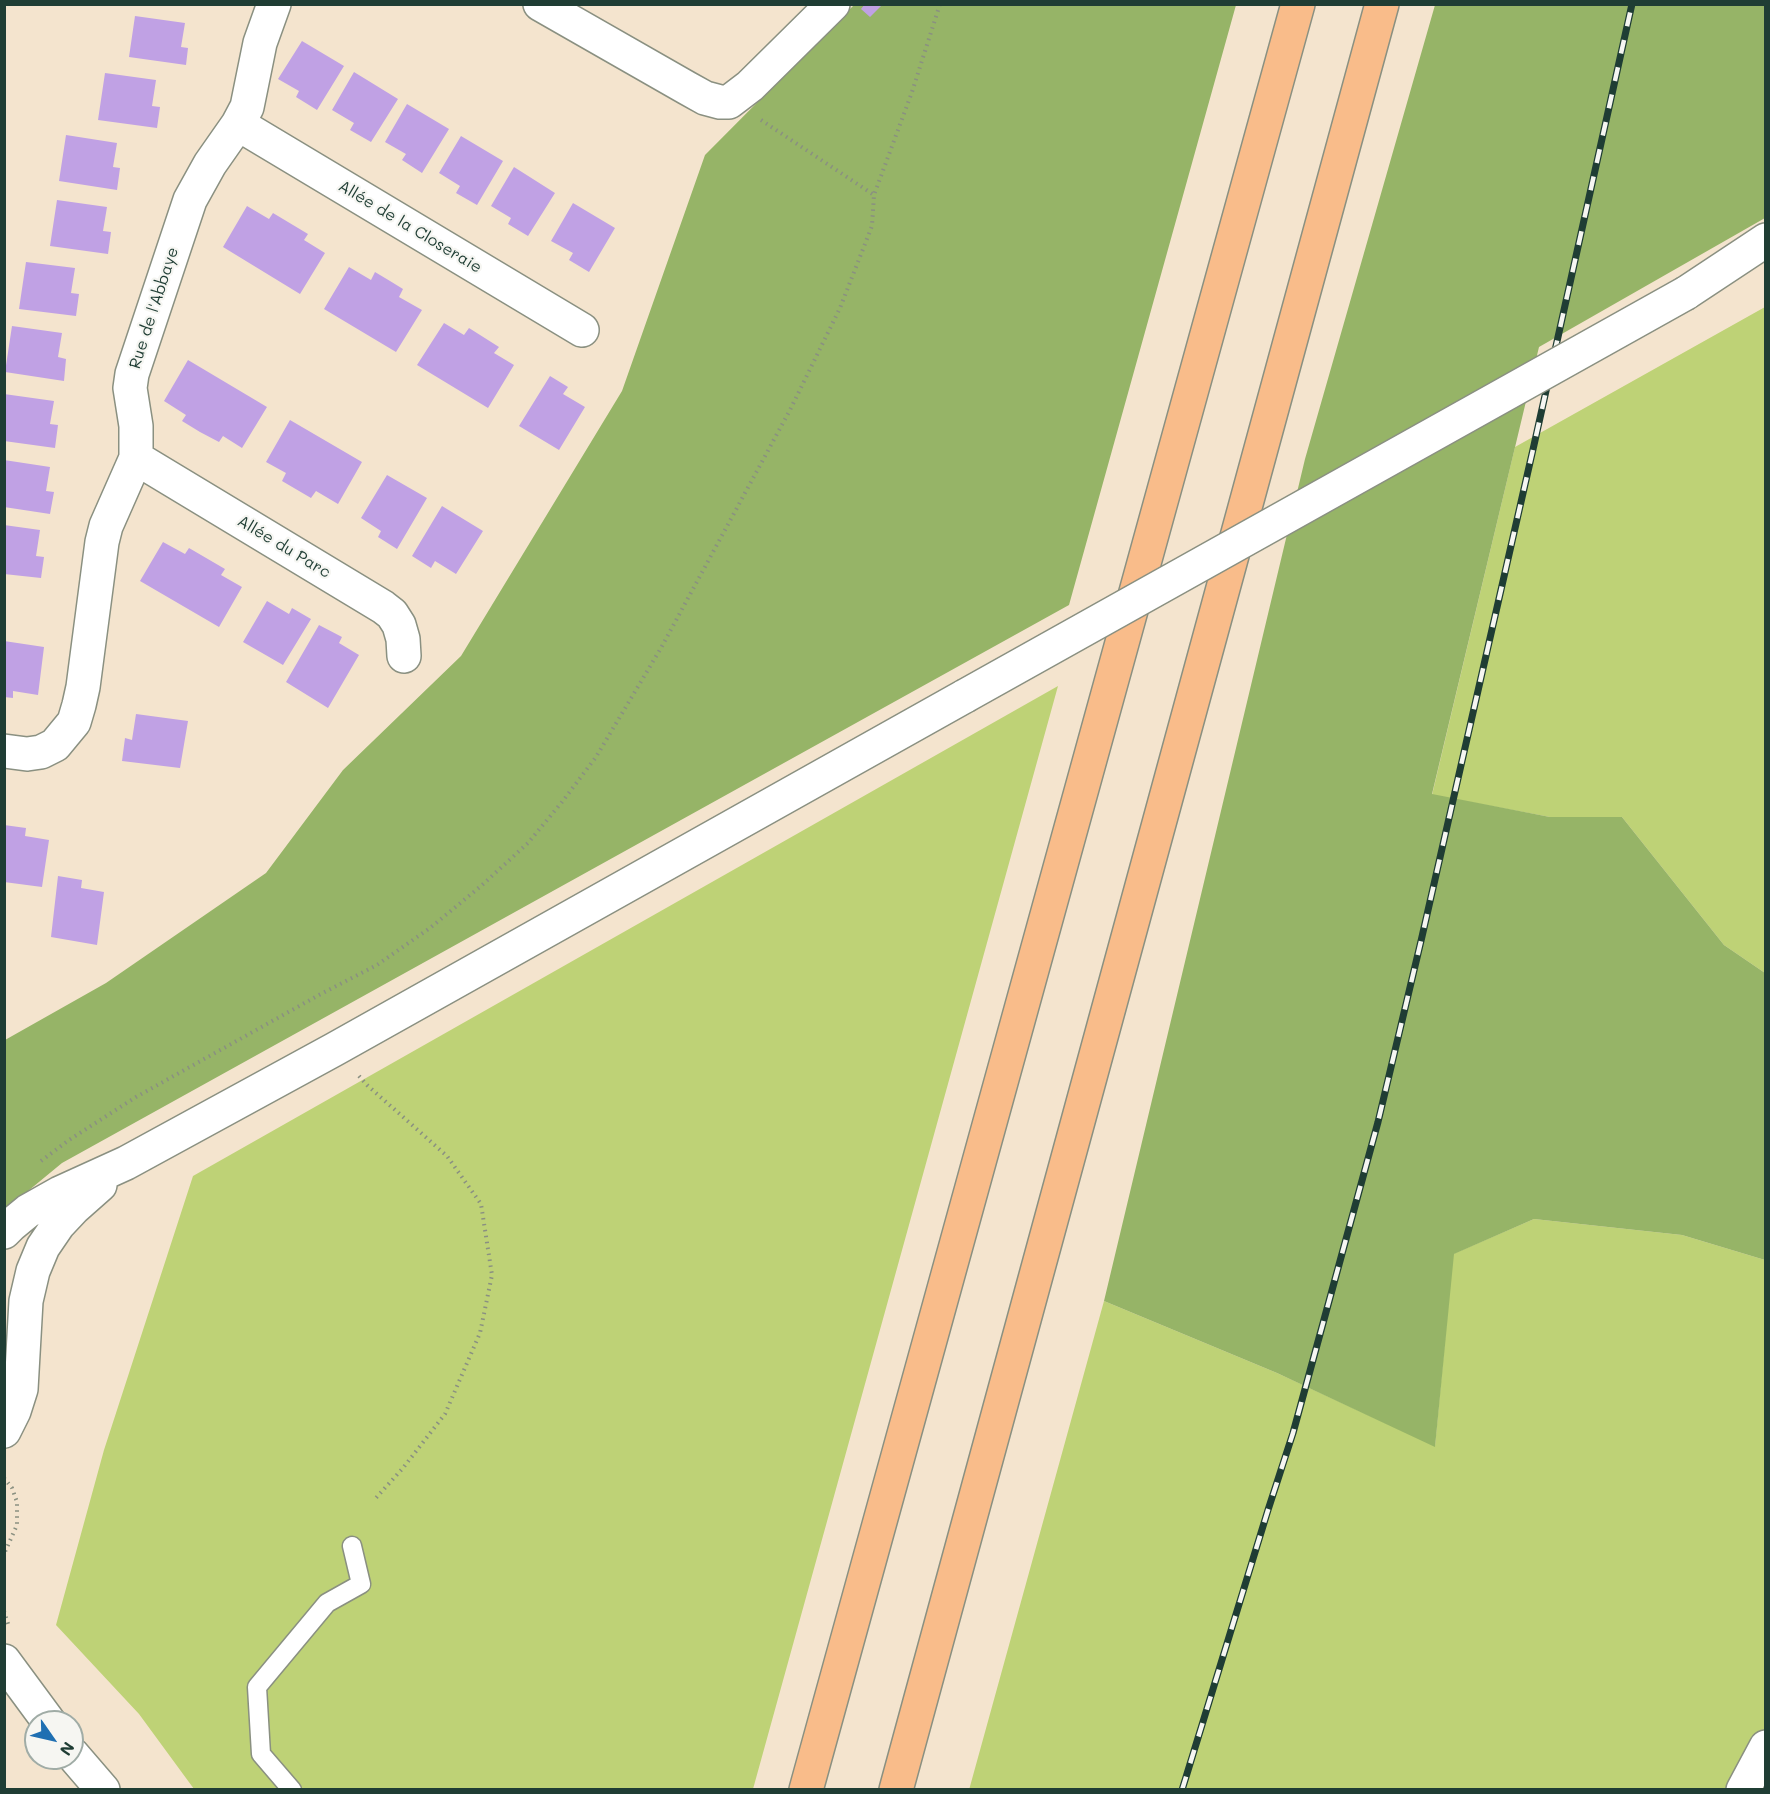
<!DOCTYPE html>
<meta charset="utf-8">
<style>
body{margin:0}
#map{position:relative;width:1770px;height:1794px;overflow:hidden;background:#f4e4ce;font-family:Mali,sans-serif}
canvas{display:block}
.frame{position:absolute;inset:0;border:6px solid #1f3d34;pointer-events:none}
.north{position:absolute;left:24px;top:1710px;width:60px;height:60px;box-sizing:border-box;background:#f6f6f2;border:2px solid #a0aca6;border-radius:50%;rotate:124deg;font-size:16px;font-weight:700;line-height:24px;text-align:center;color:#1f3d34}
.north::after{content:'';display:block;margin:auto;width:21px;height:27px;background:#1f6fb2;clip-path:polygon(50% 0,100% 100%,50% 72%,0 100%)}
</style>
<div id="map">
<canvas width="1770" height="1794"></canvas>
<div class="frame"></div>
<div class="north">N</div>
</div>
<script>
const context = document.querySelector('canvas').getContext('2d');
context.lineJoin = 'round';
function paint(path, color) {
  context.fillStyle = color;
  context.fill(path, 'evenodd');
}
function poly(rows) {
  const path = new Path2D();
  for (const r of rows) {
    path.moveTo(r[0], r[1]);
    for (let i = 2; i < r.length; i += 2) path.lineTo(r[i], r[i + 1]);
  }
  return path;
}
function strokePath(path, color, width, dash) {
  context.strokeStyle = color;
  context.lineWidth = width;
  context.lineCap = dash ? 'butt' : 'round';
  context.setLineDash(dash || []);
  context.stroke(path);
}
function label(font, color, halo, rows, align = 'center') {
  context.font = font + ' Mali,sans-serif';
  context.lineWidth = 4.5;
  context.setLineDash([]);
  context.textBaseline = 'middle';
  context.strokeStyle = halo;
  context.fillStyle = color;
  for (const [text, x, y, turn = 0] of rows) {
    context.save();
    context.translate(x, y);
    context.rotate((+turn || 0) * Math.PI / 180);
    context.textAlign = isNaN(turn) ? turn : align;
    if (halo) context.strokeText(text, 0, 0);
    context.fillText(text, 0, 0);
    context.restore();
  }
}
const green = poly([
 [1765,307,1765,973,1724,945,1622,817,1550,817,1432,795,1515,447],
 [1058,686,753,1789,194,1789,139,1714,56,1625,104,1450,193,1176],
 [1534,1219,1682,1235,1765,1260,1765,1789,969,1790,1104,1301,1277,1373,1435,1446,1453,1254]
]);
const forest = poly([
 [854,5,1236,5,1069,605,62,1163,5,1210,5,1040,106,983,266,873,343,770,461,656,622,391,705,155],
 [1435,5,1765,5,1765,218,1539,347,1432,794,1550,817,1622,817,1724,945,1765,973,1765,1260,1682,1235,1534,1219,1454,1254,1435,1447,1277,1373,1104,1301,1305,459]
]);
const building = poly([
 [865,4,883,4,870,17,861,9],
 [135,16,185,23,181,47,188,48,186,65,129,57],
 [302,41,344,66,317,110,296,97,299,91,278,79],
 [354,72,398,99,371,142,350,130,354,123,332,110],
 [105,73,156,80,152,106,160,107,157,128,98,120],
 [407,104,449,129,422,173,402,160,406,154,385,142],
 [66,135,117,143,113,167,120,168,117,190,59,181],
 [461,136,503,161,477,205,456,193,460,186,439,173],
 [514,167,555,193,528,236,508,224,511,218,491,206],
 [57,200,107,207,103,231,111,232,108,254,50,246],
 [573,203,615,228,589,272,569,260,573,253,551,241],
 [247,206,269,219,273,213,308,234,304,240,325,253,300,294,223,247],
 [26,262,75,268,71,293,79,294,76,316,19,309],
 [349,267,371,280,375,272,390,281,403,289,399,297,422,310,396,352,324,309],
 [444,323,464,335,469,328,499,347,494,353,514,365,488,408,417,365],
 [12,326,62,333,58,357,66,359,64,381,5,372],
 [188,360,267,407,242,448,223,436,219,442,200,432,182,421,186,415,164,401],
 [550,376,568,387,563,394,585,407,559,450,519,426],
 [4,394,54,401,50,424,58,425,55,448,4,441],
 [290,420,362,462,338,504,316,491,311,498,282,481,286,473,266,462],
 [4,460,50,467,46,491,54,492,50,514,4,507],
 [387,475,427,498,397,549,378,537,381,531,361,518],
 [442,506,483,531,456,574,435,561,431,568,412,556],
 [4,525,40,530,36,556,44,557,41,578,4,574],
 [163,542,185,554,189,548,225,569,221,575,242,587,219,627,140,581],
 [267,601,289,614,292,608,311,619,283,665,243,642],
 [319,625,342,637,339,643,359,655,328,708,286,682],
 [4,641,44,647,38,695,13,691,13,698,4,697],
 [136,714,188,721,180,768,122,761,125,738,132,740],
 [4,825,26,828,25,836,49,840,42,887,4,882],
 [58,876,82,880,81,888,104,892,97,945,51,937]
]);
const path = poly([
 [761,120,874,195],
 [359,1076,367,1085,447,1156,481,1204,492,1275,480,1333,445,1414,403,1468,375,1499],
 [41,1161,69,1140,136,1097,319,995,377,965,430,928,481,886,528,843,562,802,596,757,661,648,790,410,840,308,872,226,874,195,912,92,940,4],
 [4,1478,12,1488,17,1502,17,1525,4,1554],
 [4,1611,9,1627]
]);
const service = poly([
 [292,1790,261,1754,257,1687,327,1603,361,1584,352,1546]
]);
const minor = poly([
 [540,4,687,88,705,98,720,102,729,102,750,86,833,4],
 [238,124,582,330],
 [136,458,383,607,392,614,399,625,403,639,404,656],
 [4,751,27,754,41,752,55,745,74,722,79,705,83,687,102,542,106,526,136,458,136,426,130,388,132,374,190,200,210,164,238,124,247,107,260,43,274,4],
 [1743,1790,1766,1747]
]);
const tertiary = poly([
 [1686,293,1766,240],
 [4,1232,11,1225,28,1211,60,1193,126,1163,335,1049,965,696],
 [4,1431,14,1411,21,1389,26,1301,33,1271,43,1247,58,1225,74,1208,100,1185],
 [4,1661,49,1722],
 [72,1754,103,1790]
]);
const motorway = poly([
 [806,1790,1298,4],
 [896,1790,1382,4]
]);
const rail = poly([
 [1182,1790,1268,1510,1293,1433,1378,1122,1421,941,1534,445,1632,4]
]);
const tertiaryBridge = poly([
 [965,696,1686,293]
]);
const streetNames = [
 ["Allée de la Closeraie",410,227,31],
 ["Rue de l'Abbaye",154,308,-72],
 ["Allée du Parc",284,547,31]
];
paint(green, '#bed276');
paint(forest, '#96b467');
paint(building, '#c0a1e4');
strokePath(service, '#8a9081', 21);
strokePath(minor, '#8a9081', 36);
strokePath(tertiary, '#8a9081', 36);
strokePath(motorway, '#8a9081', 36);
strokePath(path, '#8a9081', 4, [1.5, 4.5]);
strokePath(service, '#fff', 18);
strokePath(minor, '#fff', 33);
strokePath(tertiary, '#fff', 33);
strokePath(motorway, '#f9bc8a', 33);
strokePath(rail, '#1f3d34', 7);
strokePath(rail, '#f6f6f2', 4.5, [14]);
strokePath(tertiaryBridge, '#8a9081', 36, []);
strokePath(tertiaryBridge, '#fff', 33);
label('16px', '#1f3d34', '#f6f6f2', streetNames);
</script>
